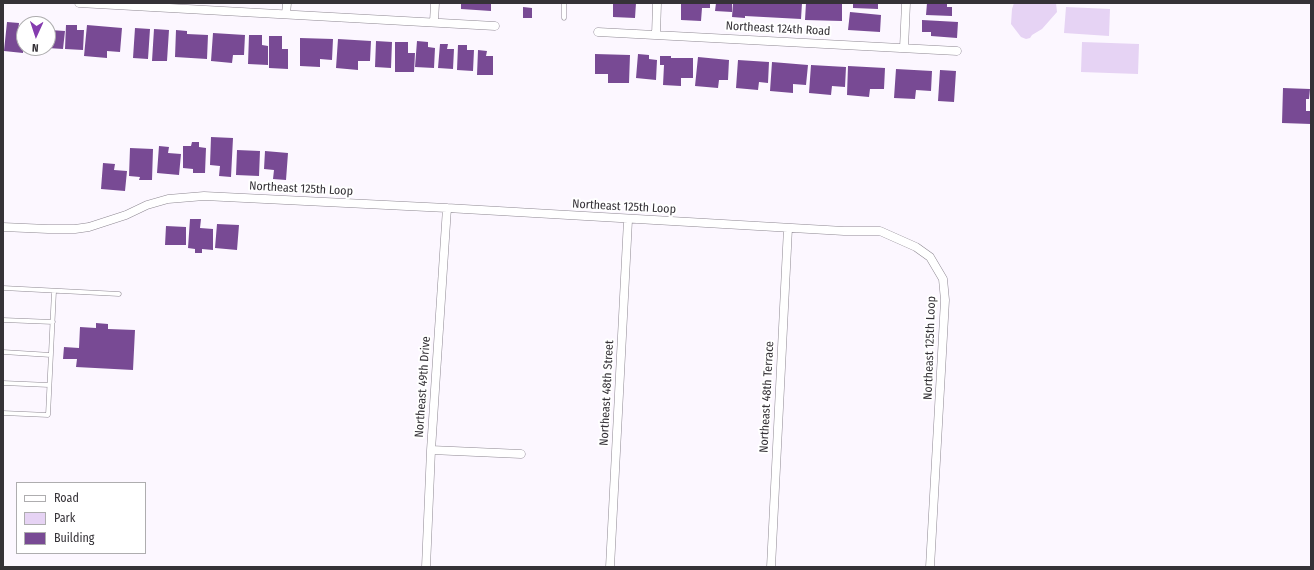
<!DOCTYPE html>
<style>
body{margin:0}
#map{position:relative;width:1314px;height:570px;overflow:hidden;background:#fcf7ff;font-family:"Fira Sans Condensed",sans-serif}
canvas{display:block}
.frame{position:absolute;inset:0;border:4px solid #353237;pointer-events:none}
.legend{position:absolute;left:16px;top:482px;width:130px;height:72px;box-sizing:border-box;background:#fff;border:1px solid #aeadaf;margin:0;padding:5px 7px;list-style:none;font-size:12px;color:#353237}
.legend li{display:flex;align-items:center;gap:8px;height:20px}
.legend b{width:20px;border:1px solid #aeadaf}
.north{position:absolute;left:16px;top:16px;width:40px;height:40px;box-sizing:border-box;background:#fff;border:1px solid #aeadaf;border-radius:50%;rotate:183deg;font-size:11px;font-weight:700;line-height:16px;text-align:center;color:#353237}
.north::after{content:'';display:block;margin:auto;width:14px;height:18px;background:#853caf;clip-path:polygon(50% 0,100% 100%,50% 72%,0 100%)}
</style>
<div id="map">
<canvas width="1314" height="570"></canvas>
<div class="frame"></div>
<ul class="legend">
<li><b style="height:5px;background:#fff"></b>Road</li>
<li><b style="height:11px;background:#e6d3f4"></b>Park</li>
<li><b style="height:11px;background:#784a94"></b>Building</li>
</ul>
<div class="north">N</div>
</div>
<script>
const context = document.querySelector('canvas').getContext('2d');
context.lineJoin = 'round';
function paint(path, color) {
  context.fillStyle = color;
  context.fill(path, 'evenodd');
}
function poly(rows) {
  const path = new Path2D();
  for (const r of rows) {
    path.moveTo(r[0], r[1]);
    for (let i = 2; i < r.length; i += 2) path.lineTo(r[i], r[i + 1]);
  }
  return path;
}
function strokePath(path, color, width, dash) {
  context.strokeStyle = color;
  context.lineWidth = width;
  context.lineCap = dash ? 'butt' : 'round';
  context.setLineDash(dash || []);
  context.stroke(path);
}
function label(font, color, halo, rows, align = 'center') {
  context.font = font + ' "Fira Sans Condensed",sans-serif';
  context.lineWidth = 4;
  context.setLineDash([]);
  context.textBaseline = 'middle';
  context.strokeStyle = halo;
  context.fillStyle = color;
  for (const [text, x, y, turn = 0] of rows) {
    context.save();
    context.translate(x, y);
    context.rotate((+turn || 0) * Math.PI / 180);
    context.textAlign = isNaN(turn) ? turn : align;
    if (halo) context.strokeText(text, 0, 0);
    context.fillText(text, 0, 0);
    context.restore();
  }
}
const green = poly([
 [1014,3,1056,3,1057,12,1042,29,1032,35,1030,38,1026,39,1021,37,1011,24,1012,9],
 [1066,7,1110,9,1109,36,1064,33],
 [1082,42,1139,44,1138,74,1081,72]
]);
const building = poly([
 [461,3,491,3,491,11,461,9],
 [613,3,636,3,635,18,613,17],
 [681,3,710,3,710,8,702,8,701,21,681,20],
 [716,3,732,3,732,12,715,11],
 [733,3,802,3,801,19,745,16,745,18,732,17],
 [806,3,842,3,842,21,805,20],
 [853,3,878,3,878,9,853,8],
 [927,3,947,3,947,7,952,7,952,16,926,15],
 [523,7,532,8,532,18,523,18],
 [850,12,881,15,880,32,848,30],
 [922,20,958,22,957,38,931,36,931,32,922,32],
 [7,22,19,23,18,33,24,34,23,53,4,51],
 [66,25,77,25,77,30,84,30,83,50,65,49],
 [87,25,122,28,120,52,107,51,107,58,84,56],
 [135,28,150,29,148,59,133,58],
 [154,29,169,30,167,61,152,61],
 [50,30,65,31,63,49,48,48],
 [176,30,187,31,187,34,208,35,207,59,175,57],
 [213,33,245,35,244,55,233,55,232,63,211,61],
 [249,35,262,35,262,45,268,46,268,65,248,64],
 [269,36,282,36,282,49,288,49,288,69,269,68],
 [300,38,333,39,332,60,320,59,320,67,300,66],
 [338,39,371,41,370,61,358,61,358,70,336,68],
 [376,41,392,42,391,68,375,67],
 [417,41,428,42,428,47,435,48,434,68,415,67],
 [395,42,408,42,408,53,415,53,414,72,395,72],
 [440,44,448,44,447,49,454,49,453,69,438,68],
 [458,45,467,45,467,50,474,50,473,71,457,70],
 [478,50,487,51,486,56,493,56,493,75,477,75],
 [595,54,630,55,629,83,608,83,608,74,595,74],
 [638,54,649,55,649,59,657,60,656,80,636,78],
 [660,56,671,56,671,58,693,58,693,78,681,78,681,86,663,85,664,65,660,65],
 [698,57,729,60,728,80,719,80,718,88,695,86],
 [738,60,769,62,768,83,759,82,758,90,736,88],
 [772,62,808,65,806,85,793,84,793,93,770,91],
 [811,65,846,67,845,87,832,86,831,95,809,93],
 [848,66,885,68,884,89,870,89,869,97,847,95],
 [896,69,932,71,931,91,916,90,915,99,894,98],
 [940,70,956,71,954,102,938,101],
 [1283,88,1310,89,1309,99,1306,99,1306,111,1311,111,1311,124,1282,123],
 [211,137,233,138,231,177,219,176,220,166,210,165],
 [192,142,199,142,199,147,206,148,205,173,193,173,193,169,183,168,183,146,191,146],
 [159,146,169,147,168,153,181,154,179,175,157,173],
 [130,148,153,149,152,180,139,180,140,177,129,176],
 [237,150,260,151,259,176,236,175],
 [265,151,288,153,286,180,273,179,274,170,264,169],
 [103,163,115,164,114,170,127,171,125,191,101,189],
 [190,219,201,219,200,228,213,229,213,250,202,249,202,253,195,253,195,249,188,248],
 [217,224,239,225,237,250,215,248],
 [166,226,186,227,186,245,165,245],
 [96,323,108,324,108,329,135,330,133,370,76,367,77,359,63,359,64,347,79,348,80,327,96,328]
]);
const service = poly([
 [564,18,564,3],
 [3,288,119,294],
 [3,320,53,322],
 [3,352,51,355],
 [3,383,49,385],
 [3,413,48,415,54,291]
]);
const minor = poly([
 [79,3,495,26],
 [286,14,287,3],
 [434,22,435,3],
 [598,32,957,51],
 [656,35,657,3],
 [904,48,906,3],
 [3,227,48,229,75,229,89,227,126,215,147,205,168,199,204,196,447,208,844,231,880,231,916,247,930,257,943,279,945,300,930,567],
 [431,450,521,454],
 [426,567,431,450,447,208],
 [610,567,628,220],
 [771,567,788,228]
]);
const streetNames = [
 ["Northeast 124th Road",778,29,3],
 ["Northeast 125th Loop",301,189,3],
 ["Northeast 125th Loop",624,207,3],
 ["Northeast 125th Loop",930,348,-88],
 ["Northeast 49th Drive",423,387,-86],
 ["Northeast 48th Street",607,393,-87],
 ["Northeast 48th Terrace",767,397,-87]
];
paint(green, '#e6d3f4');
paint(building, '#784a94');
strokePath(service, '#8e8892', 5);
strokePath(minor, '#8e8892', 9);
strokePath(service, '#fff', 4);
strokePath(minor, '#fff', 8);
label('12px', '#353237', '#fff', streetNames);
</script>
